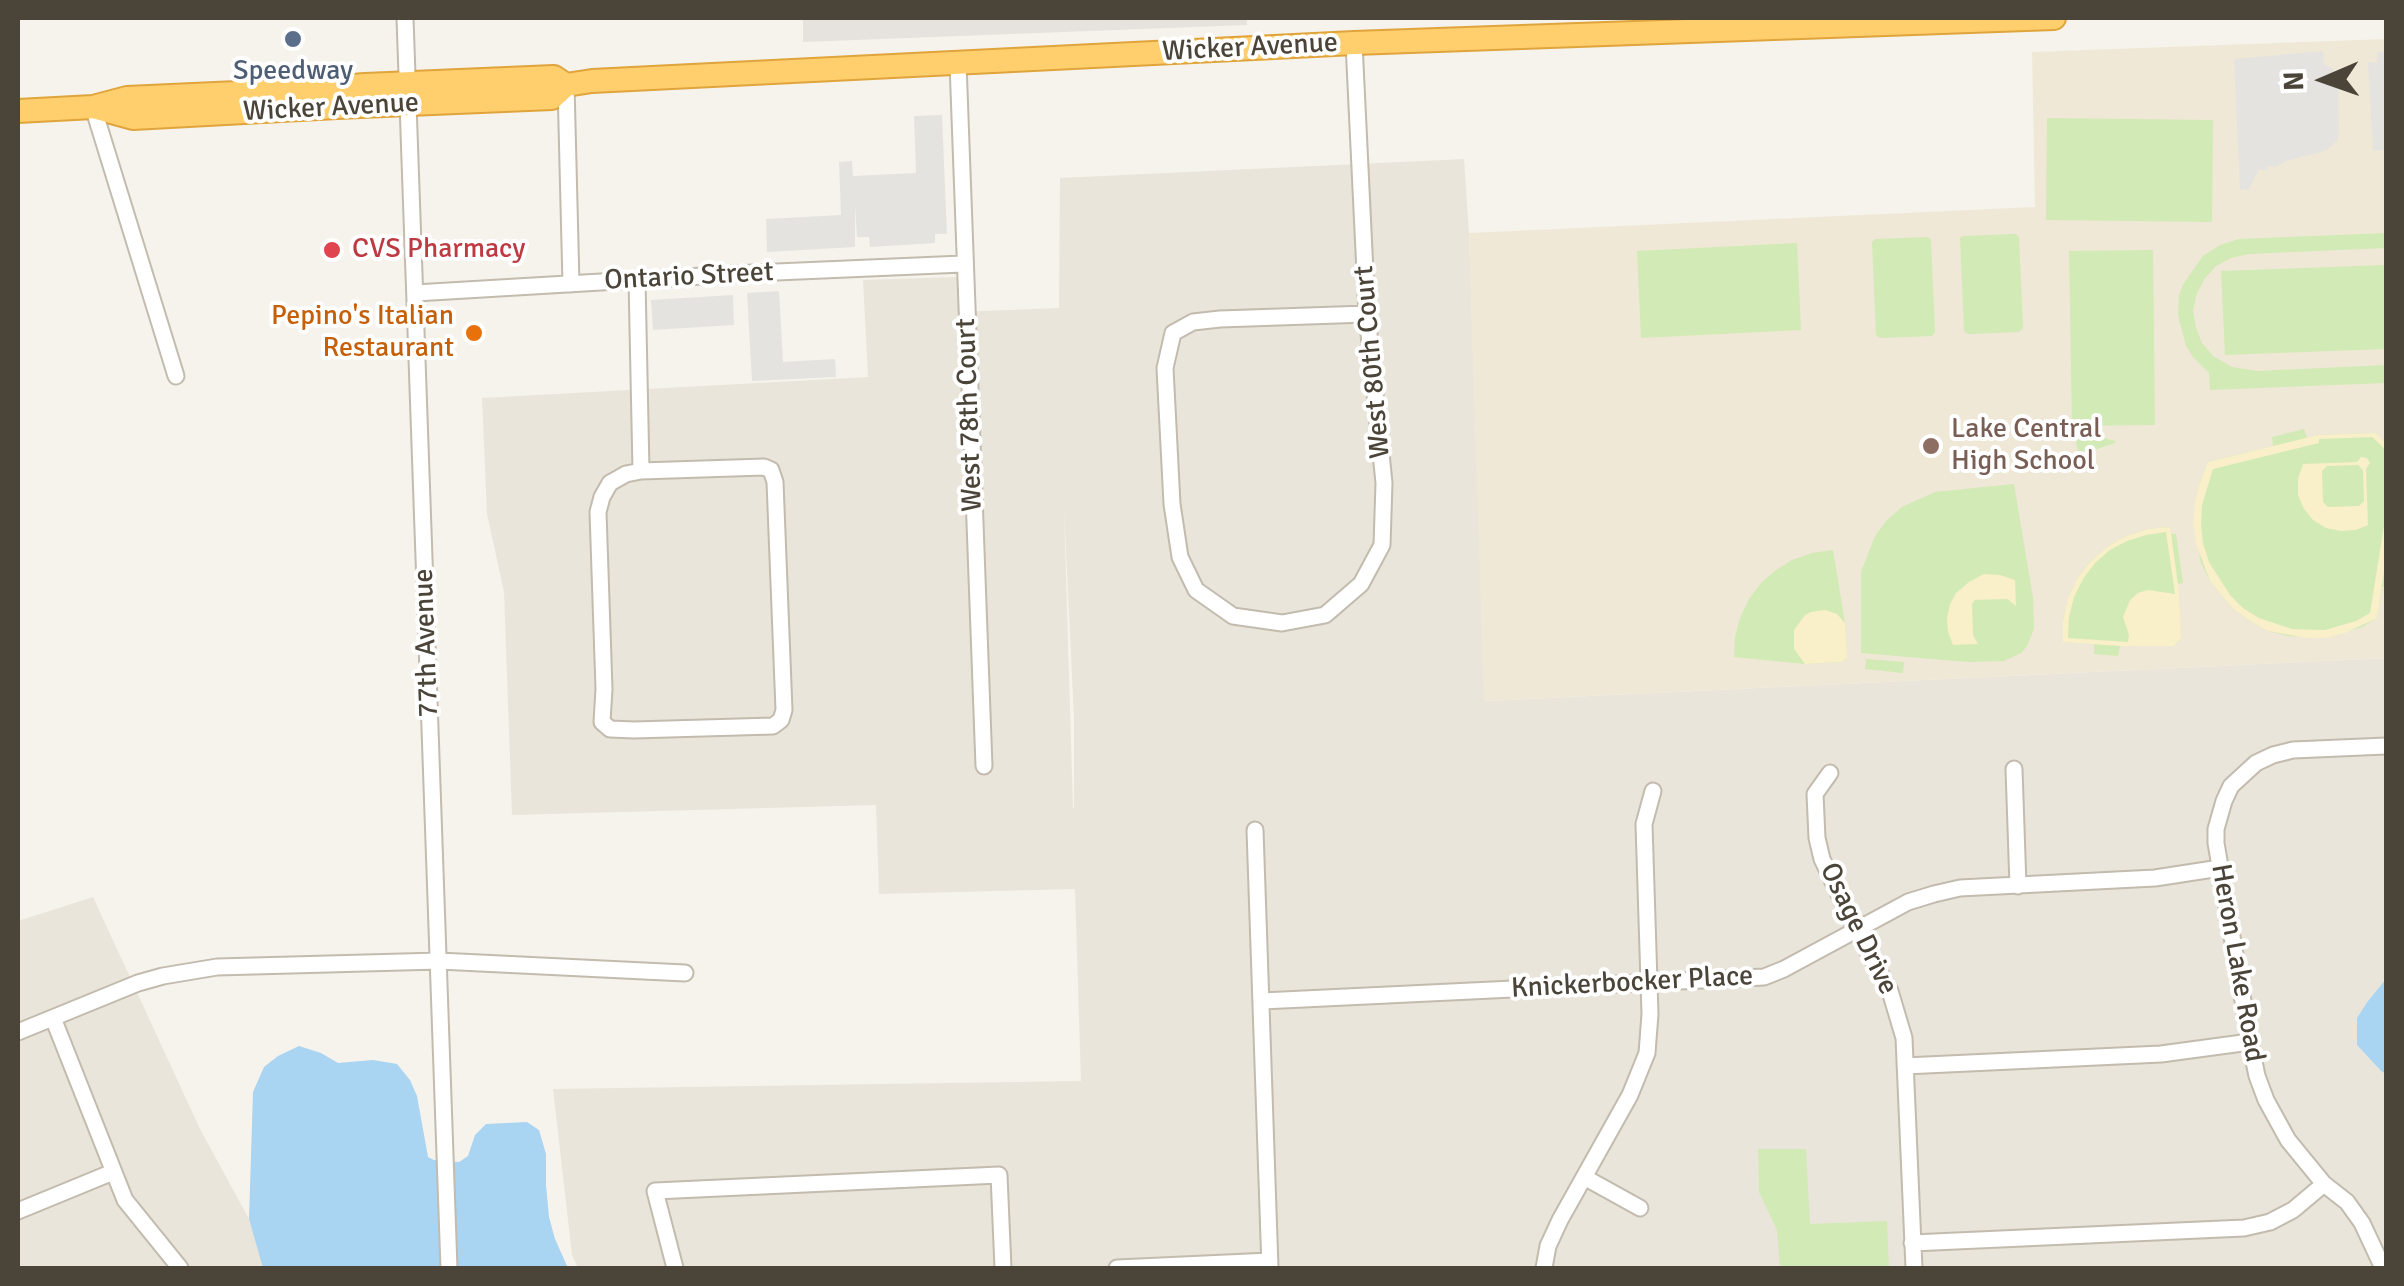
<!DOCTYPE html>
<style>
body{margin:0}
#map{position:relative;width:2404px;height:1286px;overflow:hidden;background:#f6f3ec;font-family:Signika,sans-serif}
canvas{display:block}
.frame{position:absolute;inset:0;border:20px solid #4b4439;pointer-events:none}
.north{position:absolute;left:2274px;top:30px;width:100px;height:100px;-webkit-text-stroke:8px #fff;paint-order:stroke;rotate:268deg;font-size:28px;font-weight:700;line-height:40px;text-align:center;color:#4b4439}
.north::after{content:'';display:block;margin:auto;width:35px;height:45px;background:#4b4439;clip-path:polygon(50% 0,100% 100%,50% 72%,0 100%)}
</style>
<div id="map">
<canvas width="2404" height="1286"></canvas>
<div class="frame"></div>
<div class="north">N</div>
</div>
<script>
const context = document.querySelector('canvas').getContext('2d');
context.lineJoin = 'round';
function paint(path, color) {
  context.fillStyle = color;
  context.fill(path, 'evenodd');
}
function poly(rows) {
  const path = new Path2D();
  for (const r of rows) {
    path.moveTo(r[0], r[1]);
    for (let i = 2; i < r.length; i += 2) path.lineTo(r[i], r[i + 1]);
  }
  return path;
}
function strokePath(path, color, width, dash) {
  context.strokeStyle = color;
  context.lineWidth = width;
  context.lineCap = dash ? 'butt' : 'round';
  context.setLineDash(dash || []);
  context.stroke(path);
}
function label(font, color, halo, rows, align = 'center') {
  context.font = font + ' Signika,sans-serif';
  context.lineWidth = 8;
  context.setLineDash([]);
  context.textBaseline = 'middle';
  context.strokeStyle = halo;
  context.fillStyle = color;
  for (const [text, x, y, turn = 0] of rows) {
    context.save();
    context.translate(x, y);
    context.rotate((+turn || 0) * Math.PI / 180);
    context.textAlign = isNaN(turn) ? turn : align;
    if (halo) context.strokeText(text, 0, 0);
    context.fillText(text, 0, 0);
    context.restore();
  }
}
const residential = poly([
 [1464,159,1469,233,1485,701,2386,658,2386,979,2368,1001,2357,1045,2381,1071,2386,1074,2386,1268,578,1268,572,1255,553,1089,1081,1081,1075,889,879,894,876,805,512,815,504,592,487,514,482,398,868,377,863,280,957,277,959,312,1059,308,1060,178],
 [1064,509,1074,718,1074,808,1073,808],
 [93,897,200,1129,249,1219,264,1268,18,1268,18,921]
]);
const industrial = poly([
 [803,18,1247,18,1247,25,803,42]
]);
const education = poly([
 [2386,39,2386,658,1484,701,1469,233,2035,207,2032,52]
]);
const green = poly([
 [2047,118,2213,120,2212,222,2046,220],
 [2386,233,2386,248,2249,254,2231,258,2216,266,2205,278,2197,293,2193,310,2196,328,2202,343,2213,356,2232,367,2257,371,2386,365,2386,383,2210,390,2209,373,2193,357,2186,346,2178,315,2179,295,2184,283,2203,256,2220,245,2239,239],
 [2016,234,2019,237,2023,328,2019,332,1968,334,1964,331,1960,238,1963,236],
 [1928,237,1931,240,1935,332,1932,336,1880,338,1876,335,1872,242,1875,239],
 [1797,243,1801,330,1641,338,1637,251],
 [2153,250,2155,425,2072,426,2069,251],
 [2386,265,2386,349,2225,355,2221,271],
 [2304,429,2307,438,2318,435,2376,433,2386,443,2386,587,2382,587,2377,618,2362,627,2326,638,2288,636,2268,631,2250,621,2233,609,2210,581,2201,563,2193,523,2200,482,2208,462,2273,446,2272,437],
 [2078,431,2115,441,2115,443,2079,455,2076,443],
 [2014,484,2033,598,2034,629,2027,646,2021,653,2004,661,1968,662,1861,653,1861,572,1875,536,1887,520,1902,507,1935,492],
 [2170,527,2171,534,2176,534,2183,583,2178,584,2181,638,2174,646,2120,646,2118,656,2094,654,2094,644,2063,642,2063,620,2068,598,2077,579,2090,562,2108,546,2127,536,2148,529],
 [1833,550,1845,623,1847,657,1842,662,1805,664,1734,657,1735,637,1740,618,1749,599,1761,583,1776,570,1792,560,1812,553],
 [1866,659,1904,662,1903,673,1865,669],
 [1758,1149,1806,1149,1810,1224,1887,1221,1889,1268,1780,1268,1777,1230,1759,1192]
]);
const sand = poly([
 [2376,433,2386,443,2386,450,2372,437,2319,439,2319,443,2213,469,2202,505,2201,524,2203,543,2209,562,2230,595,2243,608,2259,618,2292,629,2325,630,2356,621,2370,613,2386,513,2386,559,2377,618,2345,633,2326,638,2307,638,2268,631,2250,621,2233,609,2210,581,2196,544,2193,523,2195,503,2200,482,2208,462,2318,435],
 [2361,457,2367,458,2370,463,2366,469,2368,525,2356,530,2341,531,2326,528,2313,520,2304,509,2298,495,2298,479,2303,464,2357,462],
 [2358,465,2363,470,2364,501,2359,506,2328,507,2323,502,2322,471,2327,466],
 [2170,527,2179,591,2181,638,2174,646,2119,646,2063,642,2063,620,2068,598,2077,579,2090,562,2108,546,2127,536,2148,529],
 [2166,532,2175,594,2148,590,2138,593,2130,600,2123,617,2129,635,2128,642,2068,638,2069,617,2074,597,2083,579,2095,563,2110,550,2127,541,2146,535],
 [1984,574,2000,575,2015,580,2016,606,2007,599,1975,600,1972,604,1973,635,1978,644,1953,645,1948,632,1947,618,1950,604,1956,593,1969,582],
 [1825,610,1837,614,1845,623,1847,657,1842,662,1805,664,1794,649,1794,630,1805,615,1811,612]
]);
const parking = poly([
 [2323,51,2324,64,2333,69,2338,79,2339,132,2337,141,2325,151,2286,161,2276,167,2268,166,2267,170,2259,169,2248,191,2246,189,2240,190,2234,59],
 [2377,52,2386,52,2386,150,2373,151,2368,63,2377,62],
 [942,115,947,234,935,234,935,243,870,247,869,237,857,237,855,205,855,247,767,252,766,219,841,215,839,162,852,161,853,176,916,173,914,116],
 [779,291,783,362,835,359,836,377,752,381,747,293],
 [733,295,734,325,653,330,651,300]
]);
const water = poly([
 [2386,979,2386,1074,2381,1071,2357,1045,2357,1018,2368,1001],
 [299,1046,321,1053,338,1063,373,1060,397,1064,410,1080,417,1096,428,1157,434,1160,459,1162,468,1156,475,1135,486,1124,527,1122,539,1130,546,1154,546,1185,549,1217,555,1239,568,1268,263,1268,249,1219,253,1092,264,1067,278,1056]
]);
const minor = poly([
 [405,18,449,1268],
 [1354,43,1367,314,1384,483,1382,545,1361,584,1325,615,1282,623,1233,616,1196,590,1180,557,1172,504,1165,368,1173,333,1193,322,1220,319,1367,314],
 [958,63,984,766],
 [566,85,571,284],
 [93,107,176,376],
 [637,280,641,471,626,474,610,483,602,497,598,512,604,689,602,722,610,729,634,730,773,726,781,720,784,710,775,482,771,470,764,467,641,471],
 [415,293,753,273,963,264],
 [2014,769,2018,886],
 [1830,773,1815,794,1817,838,1822,859,1856,930,1890,991,1904,1038,1914,1268],
 [1255,830,1270,1268],
 [1262,1001,1764,977,1784,969,1908,902,1934,894,1960,888,2155,878,2220,868],
 [53,1018,125,1200,180,1268],
 [18,1032,138,983,163,976,217,967,439,961,685,973],
 [1905,1066,2161,1054,2250,1042],
 [1584,1177,1640,1208],
 [18,1211,113,1172],
 [1912,1243,2244,1228,2270,1222,2293,1210,2324,1184],
 [675,1268,655,1191,999,1175,1003,1268],
 [1117,1268,1270,1261],
 [1544,1268,1548,1246,1560,1220,1630,1095,1647,1053,1650,1014,1644,824,1653,791],
 [2383,1268,2362,1223,2347,1202,2324,1184,2288,1140,2266,1100,2257,1076,2250,1042,2216,843,2216,829,2224,801,2231,786,2256,763,2273,755,2293,750,2386,746]
]);
const highway = poly([
 [93,107,133,118,337,107,552,98,566,85,592,81,1354,43,2054,18],
 [18,111,93,107,127,98,303,90,365,85,554,77,566,85]
]);
const markers = [
 [293,39,10,"#5c6f8a"],
 [332,250,10,"#e0444e"],
 [474,333,10,"#e8710a"],
 [1931,446,10,"#8d6e63"]
];
const streetNames = [
 ["Wicker Avenue",1250,48,-3],
 ["Wicker Avenue",331,108,-3],
 ["Ontario Street",689,277,-3],
 ["West 80th Court",1373,362,-95],
 ["West 78th Court",970,415,-92],
 ["77th Avenue",427,643,-92],
 ["Osage Drive",1858,929,64],
 ["Heron Lake Road",2237,963,80],
 ["Knickerbocker Place",1632,983,-3]
];
const serviceNames = [
 ["Speedway",293,72]
];
const healthNames = [
 ["CVS Pharmacy",352,250]
];
const foodNames = [
 ["Pepino's Italian",454,317],
 ["Restaurant",454,349]
];
const educationNames = [
 ["Lake Central",1951,430],
 ["High School",1951,462]
];
paint(residential, '#eae5da');
paint(industrial, '#e6e2dd');
paint(education, '#efe8d6');
paint(green, '#d2eab5');
paint(sand, '#f9efc9');
paint(parking, '#e5e3e0');
paint(water, '#a9d4f2');
strokePath(minor, '#c2bbae', 19);
strokePath(highway, '#e0a43c', 26);
strokePath(minor, '#fff', 15);
strokePath(highway, '#ffcf6e', 22);
for (const [x, y, r, color] of markers) {
  const dot = new Path2D();
  dot.arc(x, y, r, 0, 2 * Math.PI);
  context.fillStyle = color;
  context.fill(dot);
  strokePath(dot, '#fff', 4);
}
label('28px', '#4b4439', '#fff', streetNames);
label('28px', '#4e5e75', '#fff', serviceNames);
label('28px', '#be3a42', '#fff', healthNames, 'left');
label('28px', '#c56008', '#fff', foodNames, 'right');
label('28px', '#785e54', '#fff', educationNames, 'left');
</script>
